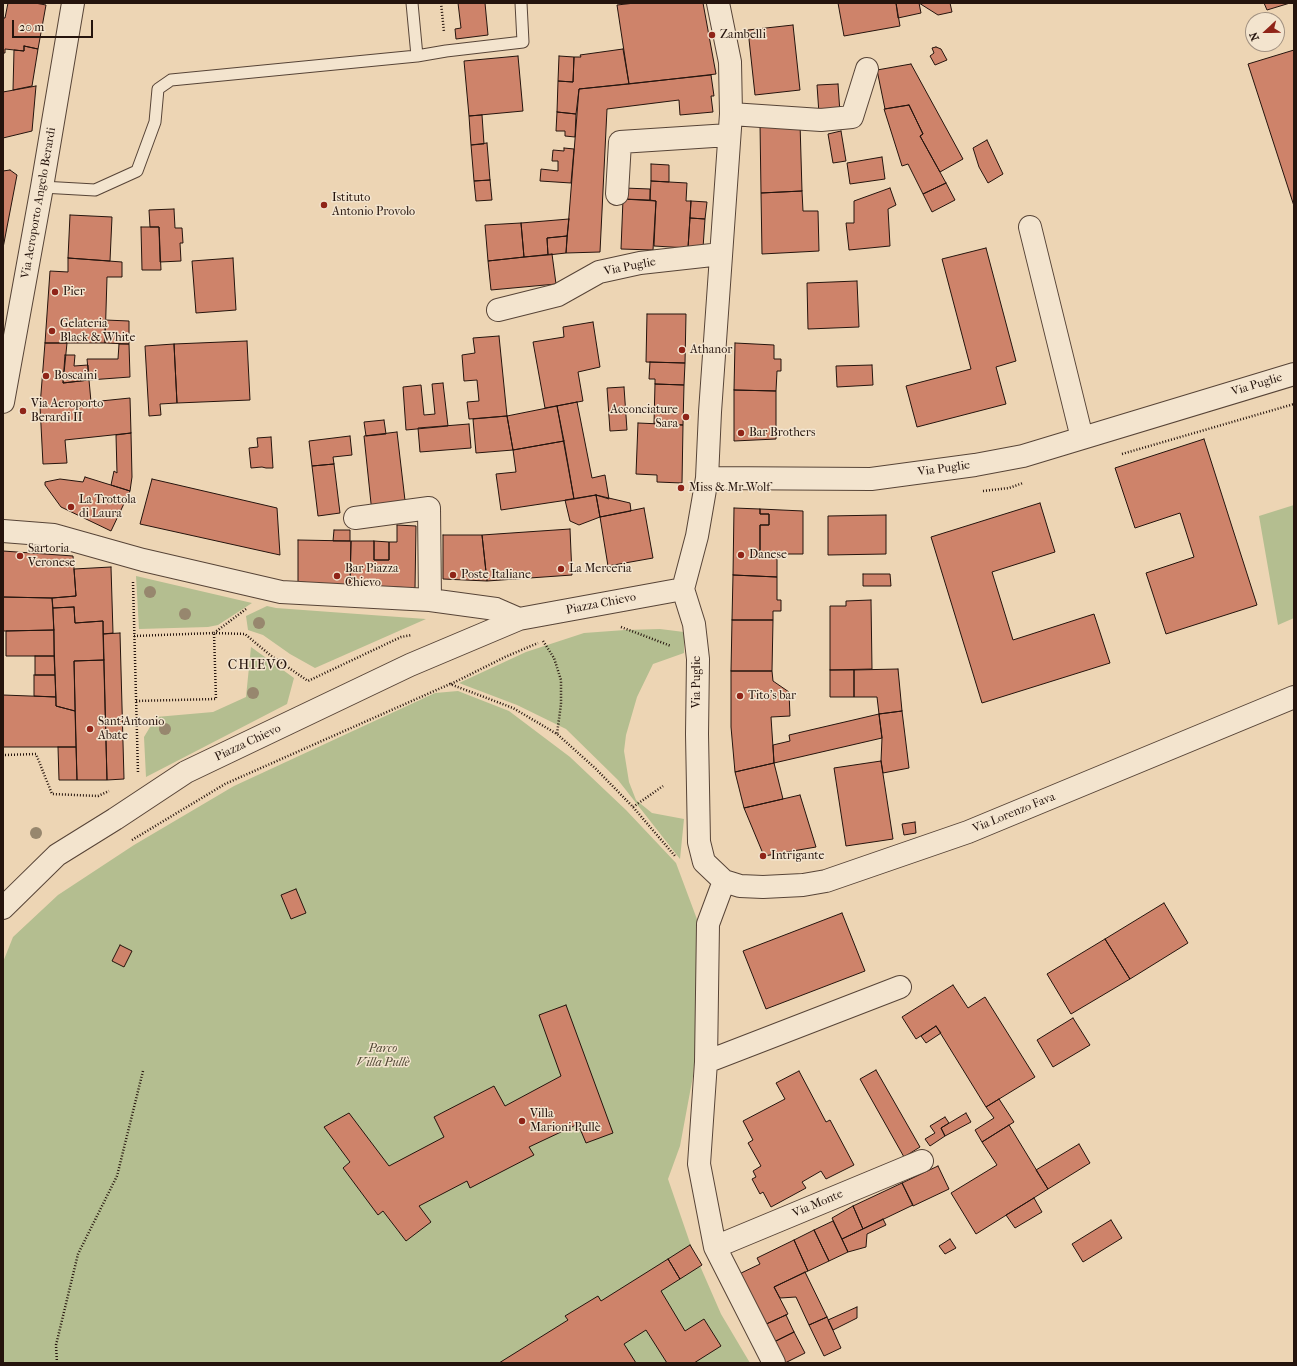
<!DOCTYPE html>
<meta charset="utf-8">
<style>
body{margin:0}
#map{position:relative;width:1297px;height:1366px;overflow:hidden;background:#edd5b4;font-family:"IM FELL French Canon",serif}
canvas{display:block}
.frame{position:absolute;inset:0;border:4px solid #25140d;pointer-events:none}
.north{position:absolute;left:1245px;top:12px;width:40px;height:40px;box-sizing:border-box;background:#f3e4ce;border:1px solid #a19181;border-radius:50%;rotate:248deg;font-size:11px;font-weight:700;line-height:16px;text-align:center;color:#25140d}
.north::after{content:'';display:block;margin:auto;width:14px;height:18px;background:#8f2418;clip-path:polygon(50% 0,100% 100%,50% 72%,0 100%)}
.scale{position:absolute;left:12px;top:20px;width:81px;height:18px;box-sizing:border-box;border:2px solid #25140d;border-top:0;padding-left:5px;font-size:12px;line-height:14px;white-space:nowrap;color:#25140d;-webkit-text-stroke:3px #f3e4ce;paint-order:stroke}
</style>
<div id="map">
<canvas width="1297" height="1366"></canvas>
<div class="frame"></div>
<div class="north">N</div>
<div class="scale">20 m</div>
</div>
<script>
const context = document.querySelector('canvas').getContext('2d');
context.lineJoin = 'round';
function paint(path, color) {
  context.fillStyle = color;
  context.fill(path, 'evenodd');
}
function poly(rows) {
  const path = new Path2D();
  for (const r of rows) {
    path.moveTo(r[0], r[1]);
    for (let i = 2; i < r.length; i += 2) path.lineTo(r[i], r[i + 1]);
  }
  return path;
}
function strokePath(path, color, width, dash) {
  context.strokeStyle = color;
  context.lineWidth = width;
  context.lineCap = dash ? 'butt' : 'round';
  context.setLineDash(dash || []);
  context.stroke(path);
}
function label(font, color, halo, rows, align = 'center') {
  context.font = font + ' "IM FELL French Canon",serif';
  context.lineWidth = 3;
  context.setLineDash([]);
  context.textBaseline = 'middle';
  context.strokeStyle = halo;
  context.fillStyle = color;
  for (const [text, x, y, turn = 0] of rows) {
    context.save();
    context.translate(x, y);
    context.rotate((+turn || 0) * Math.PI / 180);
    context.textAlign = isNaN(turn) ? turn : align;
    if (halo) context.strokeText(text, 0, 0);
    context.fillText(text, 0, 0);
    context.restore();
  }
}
const green = poly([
 [1294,505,1294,618,1278,625,1259,516],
 [136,576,252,603,218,625,208,627,139,629],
 [267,606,276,608,426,619,315,668,290,654,263,635,248,630,246,616],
 [660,629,684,632,684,653,653,664,637,697,626,735,624,751,629,782,636,800,652,813,684,819,680,859,618,780,566,729,517,705,459,683,526,652,584,633,625,630],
 [251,647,294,678,287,704,146,777,144,737,156,717,213,712,246,697],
 [458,691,509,711,570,757,626,810,676,863,701,930,702,972,693,1076,680,1146,668,1179,690,1243,721,1314,750,1363,3,1363,3,962,13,937,58,895,134,845,234,786,435,693]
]);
const building = poly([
 [8,3,35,3,46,5,38,49,24,46,24,51,5,49,5,53,3,53,3,18,5,18,8,3],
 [458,3,485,3,488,35,456,39,455,29,461,28,458,3],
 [635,3,703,3,716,74,629,84,617,5,635,3],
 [838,3,896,3,900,26,844,36,838,3],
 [896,3,919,3,921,13,898,18,896,3],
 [919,3,950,3,952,12,938,15,919,3],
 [1264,3,1290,3,1267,10,1264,3],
 [793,25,800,90,755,95,748,30,793,25],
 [24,46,38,49,32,86,13,90,14,50,24,51,24,46],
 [936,47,941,49,947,60,935,65,930,56,934,53,932,48,936,47],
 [623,49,629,84,579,89,576,114,557,112,558,81,573,82,574,57,581,57,580,55,623,49],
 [1294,50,1294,206,1248,64,1294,50],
 [518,56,523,111,469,116,464,61,518,56],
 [559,56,574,57,573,82,558,81,559,56],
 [911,64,963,159,940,172,920,136,923,134,909,105,885,109,877,70,911,64],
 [711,75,714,96,711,96,713,112,680,115,679,100,607,109,600,252,566,253,579,89,711,75],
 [838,84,840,113,819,114,817,85,838,84],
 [36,86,32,131,3,138,3,92,36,86],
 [909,105,923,134,920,136,946,183,923,194,908,164,902,166,884,109,909,105],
 [557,112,576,114,575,137,565,136,565,131,556,131,557,112],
 [482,115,484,144,471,145,469,116,482,115],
 [760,123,800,123,802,191,761,193,760,123],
 [841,131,846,161,833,163,828,134,841,131],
 [987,140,1003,174,988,183,979,167,973,148,987,140],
 [487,143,490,180,474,181,471,145,487,143],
 [564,148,574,149,571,183,540,181,541,169,558,171,558,161,552,161,553,150,564,151,564,148],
 [882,157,885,179,850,184,847,163,882,157],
 [651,164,669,165,669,182,651,181,651,164],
 [10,170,17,175,3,248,3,171,10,170],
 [490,180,492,200,476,201,474,181,490,180],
 [651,181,687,183,686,201,691,201,688,248,654,246,656,201,650,200,651,181],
 [946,183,955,200,932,212,923,194,946,183],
 [624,188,650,189,650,200,623,199,624,188],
 [890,188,896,205,888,209,890,246,849,250,846,223,854,223,854,201,890,188],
 [802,191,803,211,818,211,819,251,762,254,761,193,802,191],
 [623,199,656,201,653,250,621,249,623,199],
 [691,201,707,202,705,219,690,218,691,201],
 [174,209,175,228,182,228,183,243,180,243,181,261,160,262,159,227,150,227,149,210,174,209],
 [70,215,112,217,110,261,68,258,70,215],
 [690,218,705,219,703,248,688,248,690,218],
 [569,219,567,236,547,238,548,255,524,257,521,223,569,219],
 [521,223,524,257,488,261,485,225,521,223],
 [141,227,159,227,161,270,142,270,141,227],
 [567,236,566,253,548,255,547,238,567,236],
 [986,248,1016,361,996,367,1006,404,917,427,906,386,971,369,942,259,986,248],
 [552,254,556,284,491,290,488,261,552,254],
 [68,258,122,262,122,277,107,277,105,343,45,343,50,271,68,272,68,258],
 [233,258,236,310,196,313,192,261,233,258],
 [857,281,859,327,808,329,807,283,857,281],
 [647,314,686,314,685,363,646,362,647,314],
 [105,320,129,321,129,344,105,343,105,320],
 [593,322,600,367,578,372,583,401,545,408,533,342,564,337,563,327,593,322],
 [499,336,507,416,469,419,467,402,479,401,477,380,464,381,462,355,475,353,473,338,499,336],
 [247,341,250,400,177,403,174,344,247,341],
 [45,343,67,343,63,383,89,380,91,402,130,398,131,433,65,440,67,463,43,464,40,406,45,343],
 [735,343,774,345,774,359,781,359,781,371,777,371,776,391,734,390,735,343],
 [119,344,129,344,130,377,89,380,87,359,118,359,119,344],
 [174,344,177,403,160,404,161,415,149,416,145,346,174,344],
 [65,355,75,355,74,366,88,365,89,380,63,383,65,355],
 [650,362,685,363,684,385,655,384,655,379,649,379,650,362],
 [872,365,873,385,837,387,836,366,872,365],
 [443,383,448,426,406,430,403,387,421,385,424,415,435,414,432,384,443,383],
 [655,384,684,385,683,425,654,424,655,384],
 [624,387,627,430,610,431,607,388,624,387],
 [734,390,776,391,776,439,734,441,734,390],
 [577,402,592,478,605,475,609,499,596,495,574,499,557,406,577,402],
 [557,406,564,441,513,450,507,416,557,406],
 [507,416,513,450,476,453,473,419,507,416],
 [384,420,386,434,366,436,364,422,384,420],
 [638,423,683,425,682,483,657,482,657,475,636,474,638,423],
 [469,424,471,448,420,452,418,428,469,424],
 [397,432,406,509,372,513,364,436,397,432],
 [131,433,132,477,130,491,111,485,114,471,117,473,116,435,131,433],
 [350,436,352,455,333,457,334,464,312,466,309,441,350,436],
 [271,437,273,468,266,468,262,467,251,468,249,448,258,447,257,438,271,437],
 [1204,439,1257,605,1166,634,1146,573,1194,557,1180,513,1135,528,1115,468,1204,439],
 [564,441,574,499,501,510,496,474,516,472,513,450,564,441],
 [334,464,340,513,318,516,312,466,334,464],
 [85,477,130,491,111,531,61,507,45,485,45,482,60,479,83,482,85,477],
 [152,479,277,508,280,555,140,524,152,479],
 [596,495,630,503,631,511,600,517,596,495],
 [596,495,600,517,579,525,570,521,565,500,596,495],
 [1040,503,1055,552,992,572,1013,640,1094,614,1110,663,982,703,931,537,1040,503],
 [644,508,653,558,608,566,600,517,644,508],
 [734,508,760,509,760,514,769,514,769,525,760,525,760,554,777,554,777,577,733,575,734,508],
 [760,509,803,511,803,554,760,554,760,525,769,525,769,514,760,514,760,509],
 [886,515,886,554,828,555,828,516,886,515],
 [397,525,416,526,415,588,350,585,351,541,374,541,374,560,389,560,389,542,397,542,397,525],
 [570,529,572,575,487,581,482,535,570,529],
 [334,530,350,530,350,541,333,541,334,530],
 [443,535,482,535,487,581,443,579,443,535],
 [298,540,351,541,350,585,298,582,298,540],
 [374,541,389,542,389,560,374,560,374,541],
 [3,551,73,556,76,596,52,598,3,597,3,551],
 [111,567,113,633,103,634,103,621,75,623,74,607,53,608,52,598,76,596,74,569,111,567],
 [863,574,890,574,891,586,863,586,863,574],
 [733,575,777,577,777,600,781,600,781,611,773,611,773,620,732,620,733,575],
 [3,597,52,598,54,630,3,631,3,597],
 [871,600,872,669,830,670,830,606,846,606,846,601,871,600],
 [74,607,75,623,103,621,104,660,74,661,75,711,56,706,53,608,74,607],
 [732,620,773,620,772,671,731,671,732,620],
 [54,630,54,656,6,656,6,631,54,630],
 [120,633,124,779,107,780,103,634,120,633],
 [35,656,54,656,55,675,35,675,35,656],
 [104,660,107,780,77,780,74,661,104,660],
 [898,669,902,711,879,714,877,697,854,697,854,670,898,669],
 [830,670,854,670,854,697,830,697,830,670],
 [731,671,772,671,773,681,789,692,790,716,771,717,774,763,735,772,731,727,731,671],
 [34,675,55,675,56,697,34,696,34,675],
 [3,695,56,697,56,706,75,711,76,747,3,747,3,695],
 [902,711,909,768,883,773,881,761,882,738,879,714,902,711],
 [879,714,882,738,774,763,773,745,790,741,789,735,879,714],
 [58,747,76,747,77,780,59,780,58,747],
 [881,761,893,839,846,846,834,768,881,761],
 [774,763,783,799,744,808,735,772,774,763],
 [800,795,816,847,764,856,744,808,800,795],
 [915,822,916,833,904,835,902,824,915,822],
 [296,889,306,913,291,919,281,895,296,889],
 [1164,903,1188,943,1130,979,1105,939,1164,903],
 [842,913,865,971,766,1009,743,951,842,913],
 [1105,939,1130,979,1071,1014,1047,974,1105,939],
 [120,945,132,951,124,967,112,961,120,945],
 [953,985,968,1008,985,997,1035,1077,986,1107,936,1026,916,1039,902,1017,953,985],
 [566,1005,613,1133,586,1143,578,1124,529,1147,534,1155,470,1188,467,1181,419,1206,431,1222,406,1241,383,1211,378,1215,343,1168,350,1162,324,1127,349,1113,389,1166,444,1137,434,1117,494,1086,505,1106,561,1076,539,1015,566,1005],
 [1073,1018,1090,1045,1053,1067,1037,1040,1073,1018],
 [936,1026,941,1033,926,1043,921,1036,936,1026],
 [876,1070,920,1147,904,1157,860,1079,876,1070],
 [799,1071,826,1122,830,1120,854,1165,826,1179,821,1171,802,1182,806,1188,771,1207,763,1192,760,1194,752,1179,756,1177,753,1171,761,1166,748,1143,753,1140,743,1121,785,1099,776,1083,799,1071],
 [999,1099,1014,1122,982,1142,975,1130,994,1118,986,1107,999,1099],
 [966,1113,971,1122,945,1136,941,1128,966,1113],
 [945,1117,949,1123,941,1128,945,1136,930,1146,925,1139,935,1133,930,1126,945,1117],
 [1009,1125,1048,1189,976,1234,951,1193,997,1165,982,1142,1009,1125],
 [1079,1144,1090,1163,1048,1189,1036,1170,1079,1144],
 [938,1166,949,1189,913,1206,902,1183,938,1166],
 [902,1183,913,1205,863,1229,853,1206,902,1183],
 [1034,1198,1042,1212,1015,1228,1006,1215,1034,1198],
 [853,1206,863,1229,842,1239,832,1218,853,1206],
 [883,1219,886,1225,867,1234,866,1247,848,1252,842,1239,883,1219],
 [1111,1220,1122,1238,1083,1262,1072,1244,1111,1220],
 [833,1221,848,1252,829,1261,814,1230,833,1221],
 [814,1230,829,1261,808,1271,794,1240,814,1230],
 [950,1239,956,1248,945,1254,939,1246,950,1239],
 [794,1240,808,1271,774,1287,788,1314,762,1326,737,1275,760,1264,757,1258,794,1240],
 [690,1245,702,1265,680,1279,668,1259,690,1245],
 [668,1259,680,1279,661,1291,685,1331,704,1319,721,1346,694,1363,667,1363,646,1330,624,1344,636,1363,499,1363,568,1320,565,1316,598,1296,601,1301,668,1259],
 [805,1272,827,1317,809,1325,796,1297,780,1298,774,1287,805,1272],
 [857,1307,857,1318,833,1330,828,1320,857,1307],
 [786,1315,794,1332,770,1344,762,1326,786,1315],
 [827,1317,841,1348,824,1356,809,1325,827,1317],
 [794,1332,805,1353,785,1363,779,1363,770,1344,794,1332]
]);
const path = poly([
 [441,3,444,32],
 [1122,454,1294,404],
 [983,491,1009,488,1023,483],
 [133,582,138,773],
 [246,609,214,633,245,634,270,655,308,681,401,637,412,635],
 [621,627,671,646],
 [134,636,214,633,216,699,136,701],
 [543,641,554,658,561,680,561,704,557,734],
 [451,684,505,657,538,643],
 [5,755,36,754,52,794,98,796,109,791],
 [633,807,663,786],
 [132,840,225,784,450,684,513,708,557,734,596,769,633,807,675,856],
 [57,1363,56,1345,78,1254,117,1176,143,1071]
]);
const service = poly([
 [412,3,417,56],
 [42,187,95,190,137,171,155,122,158,89,171,80,417,56,446,51,523,42,521,3]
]);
const minor = poly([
 [718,3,730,62,731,114,710,412,707,478,697,536,683,589,694,624,698,659,697,734,699,842,704,862,724,881,740,886,763,887,803,885,826,881,968,832,1294,697],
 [731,114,821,120,852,117,867,69],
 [617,194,620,142,729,135],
 [1030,227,1082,438],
 [498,310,558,295,599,272,640,263,721,254],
 [707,478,871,479,975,465,1023,456,1294,374],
 [355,518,429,508,430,600],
 [3,531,54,535,143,560,281,592,430,600,496,609,519,619],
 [724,881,708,924,706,1062,699,1164,715,1247,774,1363],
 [3,908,57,855,115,819,186,772,410,665,519,619,683,589],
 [706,1062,900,987],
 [715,1247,922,1161]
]);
const tertiary = poly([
 [3,402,42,187,73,3]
]);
const trees = [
 [150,592],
 [185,614],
 [259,623],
 [253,693],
 [165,729],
 [36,833]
];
const markers = [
 [712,35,4,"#8f2418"],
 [324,205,4,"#8f2418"],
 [55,292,4,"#8f2418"],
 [52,331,4,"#8f2418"],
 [682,350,4,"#8f2418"],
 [46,376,4,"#8f2418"],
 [23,411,4,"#8f2418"],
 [686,417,4,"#8f2418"],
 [741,433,4,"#8f2418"],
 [681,488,4,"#8f2418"],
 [71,507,4,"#8f2418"],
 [741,555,4,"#8f2418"],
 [20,556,4,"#8f2418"],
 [561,569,4,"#8f2418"],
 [453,575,4,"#8f2418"],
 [337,576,4,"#8f2418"],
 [740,696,4,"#8f2418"],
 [90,729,4,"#8f2418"],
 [763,856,4,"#8f2418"],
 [522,1121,4,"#8f2418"]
];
const poiNames = [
 ["Zambelli",720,35],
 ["Istituto",332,198],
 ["Antonio Provolo",332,212],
 ["Pier",63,292],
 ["Gelateria",60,324],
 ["Black & White",60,338],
 ["Athanor",690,350],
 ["Boscaini",54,376],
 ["Via Aeroporto",31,404],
 ["Berardi II",31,418],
 ["Acconciature",678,410,"right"],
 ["Sara",678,424,"right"],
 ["Bar Brothers",749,433],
 ["Miss & Mr Wolf",689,488],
 ["La Trottola",79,500],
 ["di Laura",79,514],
 ["Sartoria",28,549],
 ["Veronese",28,563],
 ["Danese",749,555],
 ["Bar Piazza",345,569],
 ["Chievo",345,583],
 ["La Merceria",569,569],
 ["Poste Italiane",461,575],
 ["Tito's bar",748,696],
 ["Sant'Antonio",98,722],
 ["Abate",98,736],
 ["Intrigante",771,856],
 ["Villa",530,1114],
 ["Marioni Pullè",530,1128]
];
const streetNames = [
 ["Via Aeroporto Angelo Berardi",39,203,-80],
 ["Via Puglie",630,267,-11],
 ["Via Puglie",1257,385,-17],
 ["Via Puglie",944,469,-8],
 ["Piazza Chievo",601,604,-11],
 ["Via Puglie",697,682,-90],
 ["Piazza Chievo",248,743,-25],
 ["Via Lorenzo Fava",1014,813,-22],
 ["Via Monte",818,1204,-23]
];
const parkNames = [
 ["Parco",383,1049],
 ["Villa Pullè",383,1063]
];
const quarterNames = [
 ["CHIEVO",258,666]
];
paint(green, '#b4be90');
paint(building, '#ce836a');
strokePath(building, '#25140d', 1);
strokePath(service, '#574437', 13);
strokePath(minor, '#574437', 24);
strokePath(tertiary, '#574437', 24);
strokePath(path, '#25140d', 2.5, [1, 2]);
strokePath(service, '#f3e4ce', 11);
strokePath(minor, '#f3e4ce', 22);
strokePath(tertiary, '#f3e4ce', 22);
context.fillStyle = '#97876e';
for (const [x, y] of trees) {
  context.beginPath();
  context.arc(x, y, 6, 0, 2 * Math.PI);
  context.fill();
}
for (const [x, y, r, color] of markers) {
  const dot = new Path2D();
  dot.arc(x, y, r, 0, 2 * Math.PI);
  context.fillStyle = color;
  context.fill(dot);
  strokePath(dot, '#f3e4ce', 1.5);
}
label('12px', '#25140d', '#f3e4ce', poiNames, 'left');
label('12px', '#25140d', '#f3e4ce', streetNames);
label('italic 12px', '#504734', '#f3e4ce', parkNames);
context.letterSpacing = '1px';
label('14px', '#25140d', '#f3e4ce', quarterNames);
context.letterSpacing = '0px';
</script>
